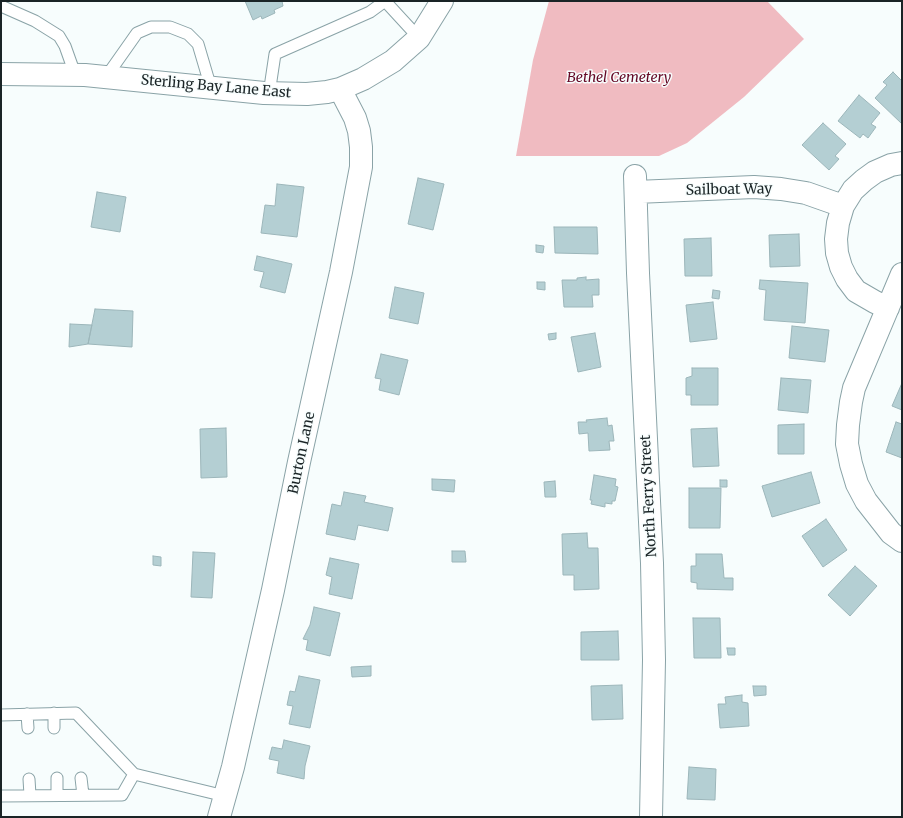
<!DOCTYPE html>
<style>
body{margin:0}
#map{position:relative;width:903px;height:818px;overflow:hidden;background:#f7fdfd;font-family:Merriweather,serif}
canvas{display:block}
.frame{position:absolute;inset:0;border:2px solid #1a2426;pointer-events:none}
</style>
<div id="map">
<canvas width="903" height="818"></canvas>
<div class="frame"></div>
</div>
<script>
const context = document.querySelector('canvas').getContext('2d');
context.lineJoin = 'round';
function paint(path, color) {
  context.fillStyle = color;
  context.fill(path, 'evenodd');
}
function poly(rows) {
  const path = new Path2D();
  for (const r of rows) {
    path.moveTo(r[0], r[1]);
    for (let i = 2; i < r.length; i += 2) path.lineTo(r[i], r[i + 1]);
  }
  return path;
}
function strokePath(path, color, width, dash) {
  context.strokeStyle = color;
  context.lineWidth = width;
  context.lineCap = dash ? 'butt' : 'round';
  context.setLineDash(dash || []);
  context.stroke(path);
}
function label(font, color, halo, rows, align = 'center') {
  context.font = font + ' Merriweather,serif';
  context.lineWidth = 3;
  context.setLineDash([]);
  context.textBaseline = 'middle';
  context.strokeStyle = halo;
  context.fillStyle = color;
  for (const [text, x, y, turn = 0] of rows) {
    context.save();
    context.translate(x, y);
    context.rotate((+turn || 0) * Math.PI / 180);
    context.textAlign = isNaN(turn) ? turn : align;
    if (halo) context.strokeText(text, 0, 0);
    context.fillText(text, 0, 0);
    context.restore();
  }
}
const green = poly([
 [549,1,767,1,804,39,744,97,687,143,659,156,516,156,533,60]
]);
const building = poly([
 [245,1,282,1,283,6,274,10,275,13,262,19,261,16,253,20,245,1],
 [893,72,902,81,902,124,875,98,887,85,883,82,893,72],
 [859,95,880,113,871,124,876,127,868,138,863,134,860,138,838,121,859,95],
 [823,123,846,144,835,156,839,159,829,170,802,145,823,123],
 [418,178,444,184,433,230,408,224,418,178],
 [277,184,304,187,297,237,261,233,265,205,275,206,277,184],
 [97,192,126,197,120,232,91,227,97,192],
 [554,227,597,227,598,254,555,253,554,227],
 [799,234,800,266,770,267,769,235,799,234],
 [711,238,712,276,685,276,684,239,711,238],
 [536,245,544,246,543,253,536,252,536,245],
 [257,256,292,264,285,293,260,287,264,272,254,270,257,256],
 [586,277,586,280,599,279,599,295,592,295,593,307,564,307,562,280,577,280,577,278,586,277],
 [760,280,808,283,805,323,764,320,766,290,759,289,760,280],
 [537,282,545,282,545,290,537,289,537,282],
 [395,287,424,293,418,324,389,318,395,287],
 [713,290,720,291,719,299,712,298,713,290],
 [713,302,717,339,690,342,686,305,713,302],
 [95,309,133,311,132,347,88,344,95,309],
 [70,324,92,325,88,344,69,347,70,324],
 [792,326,829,330,825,362,789,358,792,326],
 [556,333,556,339,549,340,548,334,556,333],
 [595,333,601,367,578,372,571,337,595,333],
 [381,354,408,360,399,395,379,390,381,379,375,378,381,354],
 [692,368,718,368,718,405,691,405,691,395,686,395,686,378,692,376,692,368],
 [781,378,811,380,808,413,778,410,781,378],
 [902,383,902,410,892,406,902,383],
 [607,418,608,426,612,425,614,441,609,441,610,450,589,451,588,433,579,434,578,422,587,422,586,420,607,418],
 [896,422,902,424,902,458,886,452,896,422],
 [804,424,804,454,778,454,778,425,804,424],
 [226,428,227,477,201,478,200,429,226,428],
 [717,428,719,466,693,467,691,429,717,428],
 [811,472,820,503,772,517,762,486,811,472],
 [594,475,616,479,615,486,618,487,615,501,612,501,612,504,605,503,605,507,591,504,592,500,590,500,594,475],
 [432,479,455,480,454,492,432,490,432,479],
 [720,480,727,480,727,487,720,487,720,480],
 [555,481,556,497,545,497,544,482,555,481],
 [689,488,721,488,720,528,689,528,689,488],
 [344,492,366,496,364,502,393,508,388,531,358,525,355,540,326,534,332,504,341,506,344,492],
 [826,519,847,550,823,567,802,536,826,519],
 [587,533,588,548,598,548,599,589,574,590,574,575,563,575,562,534,587,533],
 [452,551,465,551,466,562,452,562,452,551],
 [193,552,215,553,212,598,191,597,193,552],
 [696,554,722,554,724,578,733,578,733,590,697,589,697,583,691,582,691,566,696,566,696,554],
 [153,556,161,557,161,566,153,565,153,556],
 [330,558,359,564,352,599,329,594,332,577,326,575,330,558],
 [855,566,877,586,850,616,828,595,855,566],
 [314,607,340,613,330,656,306,650,308,640,303,639,310,625,314,607],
 [693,618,720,618,721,658,694,658,693,618],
 [618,631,619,660,581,660,581,632,618,631],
 [727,648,735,648,735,655,728,655,727,648],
 [371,666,371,676,352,677,351,667,371,666],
 [299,676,320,680,310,728,289,724,293,706,287,705,290,691,295,692,299,676],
 [622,685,623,719,592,720,591,686,622,685],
 [753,686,766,686,766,695,754,696,753,686],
 [742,695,742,702,748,703,749,726,720,728,718,704,726,704,725,697,742,695],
 [284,740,310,746,305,766,304,779,277,773,279,761,269,759,272,747,282,749,284,740],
 [689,767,716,769,715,800,687,799,689,767]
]);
const service = poly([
 [385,1,419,38],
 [1,6,35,21,59,36,65,46,75,74],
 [106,77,137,33,151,27,170,27,188,34,198,44,211,88],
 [269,94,275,54,370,12,385,1],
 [54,713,54,728],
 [27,714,28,728],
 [1,715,76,713,134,774,225,796],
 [57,778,57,795],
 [81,778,83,795],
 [29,779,30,795],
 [1,796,122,795,134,774]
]);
const minor = poly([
 [1,74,85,75,264,93,307,94,327,92,340,89,363,79,393,61,419,38,442,1],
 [635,176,638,273,652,563,654,660,651,817],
 [636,192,754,187,781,189,806,193,843,206],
 [902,274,854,388,851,402,848,425,847,444,851,464,857,484,866,501,891,533,902,541],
 [888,308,875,302,856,291,847,279,841,267,837,253,836,239,838,223,843,206,853,190,864,180,875,172,891,165,902,163],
 [219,817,233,767,273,590,299,462,341,272,361,167,361,147,359,131,355,118,340,89]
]);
const parkNames = [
 ["Bethel Cemetery",619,78]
];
const streetNames = [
 ["Sterling Bay Lane East",216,87,5],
 ["Sailboat Way",729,190,-1],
 ["Burton Lane",302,453,-78],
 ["North Ferry Street",649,496,-93]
];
paint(green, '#f0bbc1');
paint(building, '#b4cfd3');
strokePath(building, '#9cb6ba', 1);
strokePath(service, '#8aa3a7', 13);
strokePath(minor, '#8aa3a7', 24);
strokePath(service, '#fff', 11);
strokePath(minor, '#fff', 22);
label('italic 14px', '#640725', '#f7fdfd', parkNames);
label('14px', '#1a2426', '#f7fdfd', streetNames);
</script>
